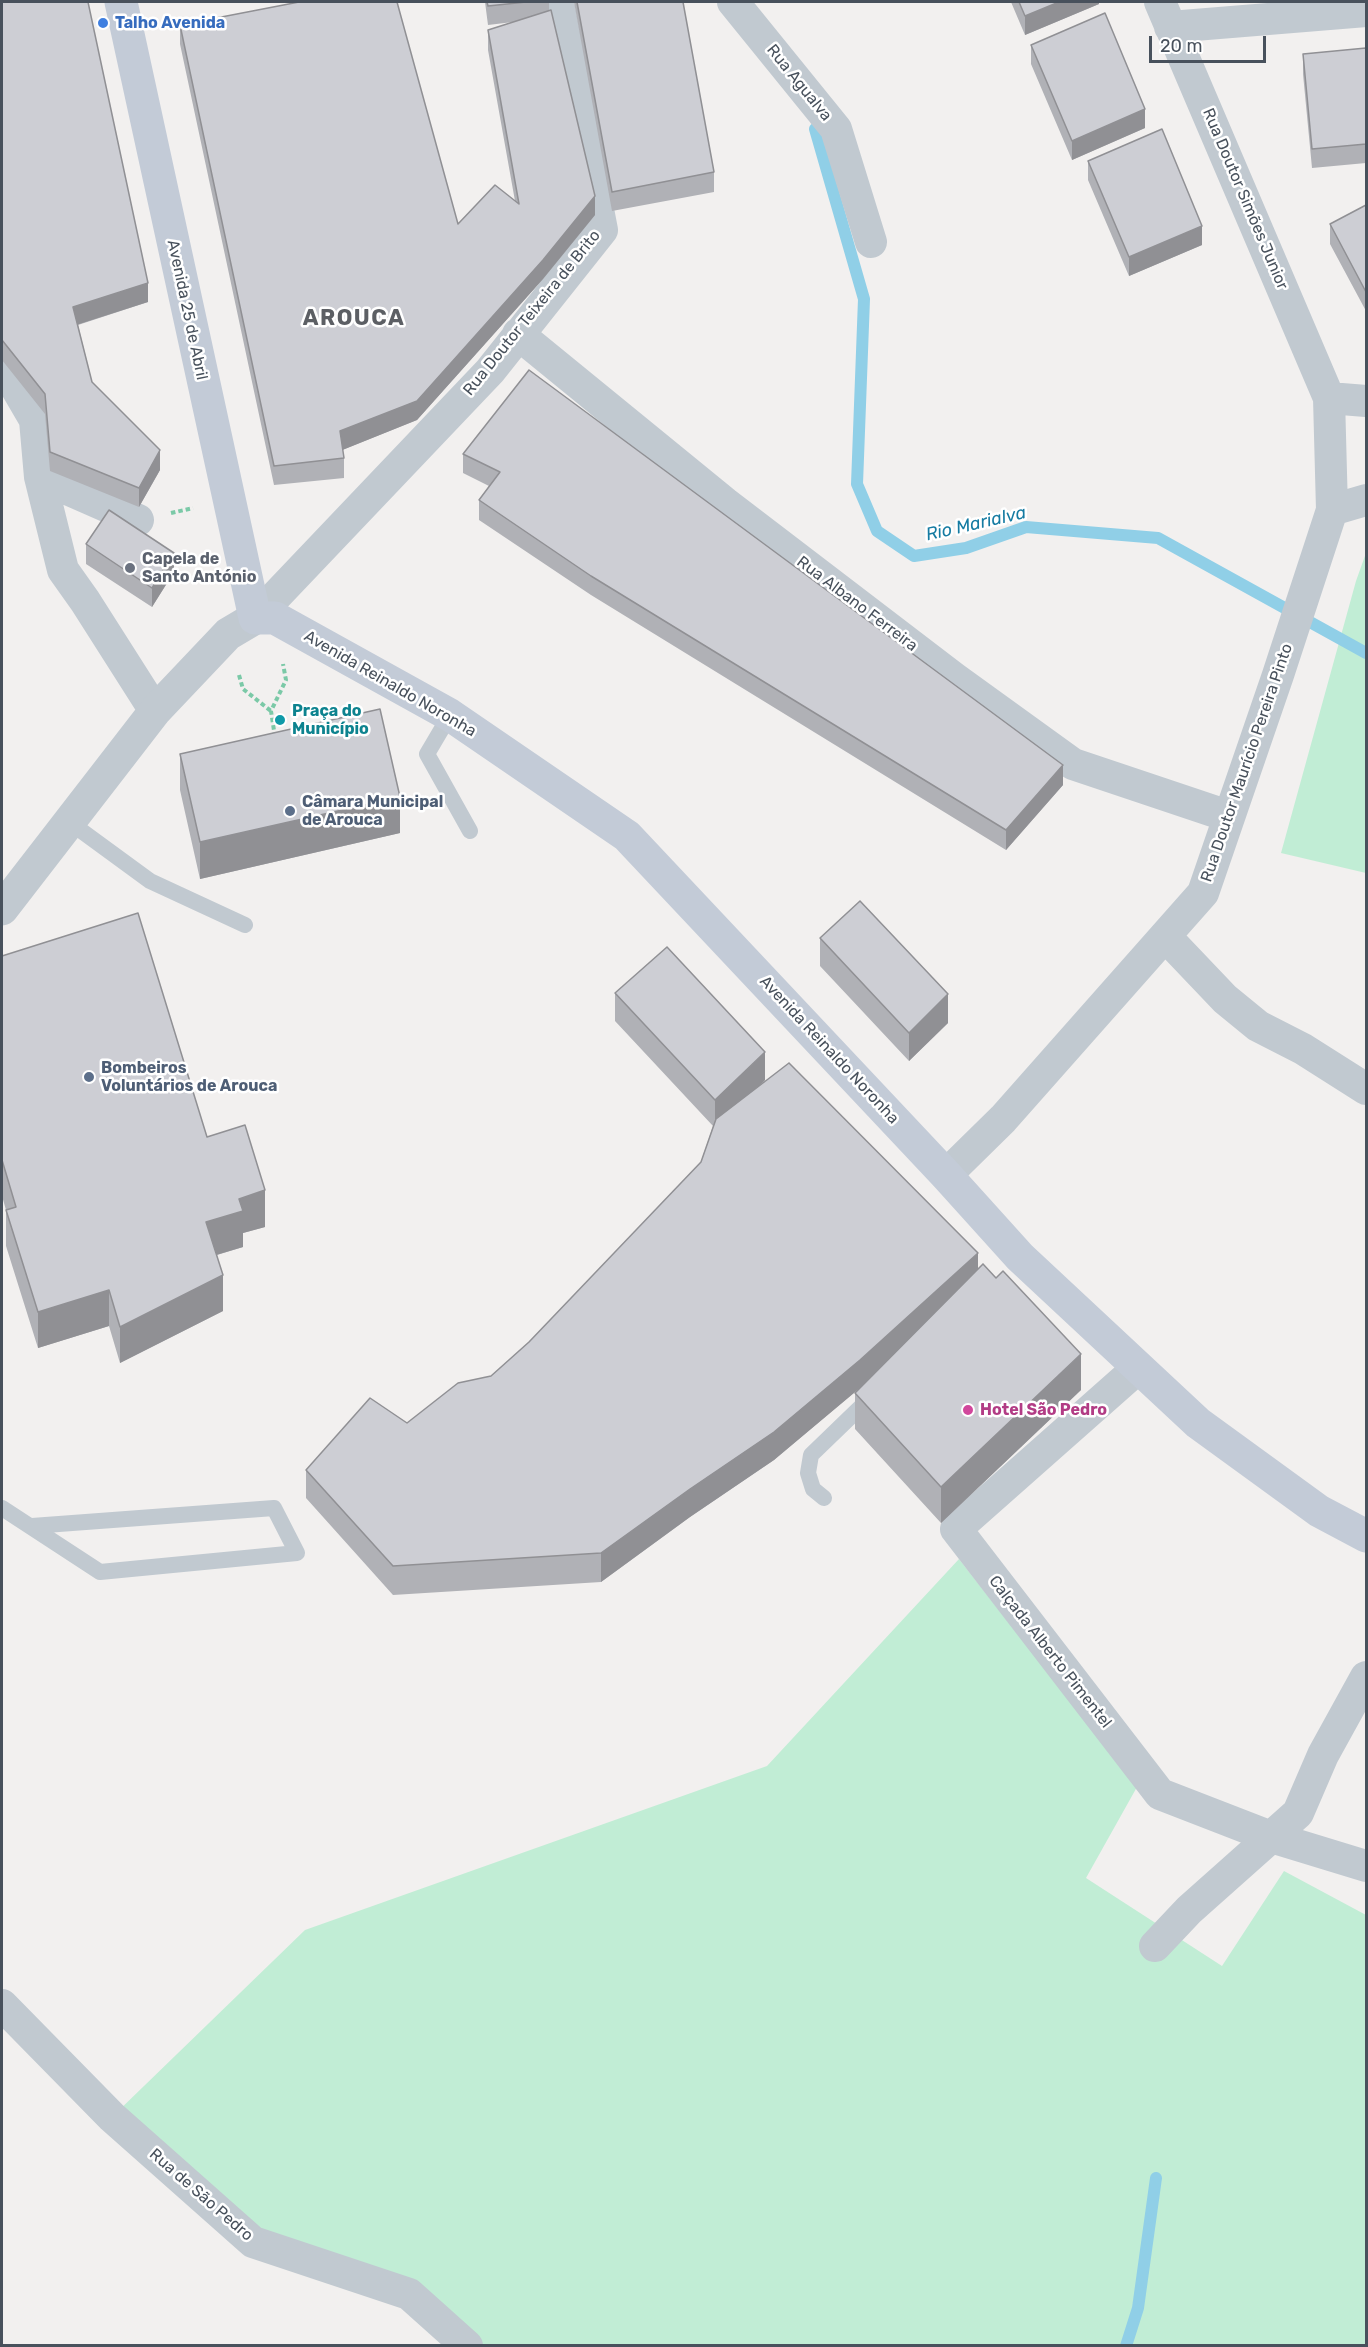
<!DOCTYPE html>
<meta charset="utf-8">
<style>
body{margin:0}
#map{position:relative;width:1368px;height:2347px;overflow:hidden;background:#f2f0ef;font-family:Rubik,sans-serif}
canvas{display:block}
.frame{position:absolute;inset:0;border:3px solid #48515c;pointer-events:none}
.scale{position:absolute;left:1149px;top:36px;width:117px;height:27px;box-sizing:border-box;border:3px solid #48515c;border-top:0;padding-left:8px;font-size:18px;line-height:21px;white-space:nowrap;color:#48515c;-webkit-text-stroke:4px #fff;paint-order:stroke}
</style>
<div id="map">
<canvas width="1368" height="2347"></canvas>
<div class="frame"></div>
<div class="scale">20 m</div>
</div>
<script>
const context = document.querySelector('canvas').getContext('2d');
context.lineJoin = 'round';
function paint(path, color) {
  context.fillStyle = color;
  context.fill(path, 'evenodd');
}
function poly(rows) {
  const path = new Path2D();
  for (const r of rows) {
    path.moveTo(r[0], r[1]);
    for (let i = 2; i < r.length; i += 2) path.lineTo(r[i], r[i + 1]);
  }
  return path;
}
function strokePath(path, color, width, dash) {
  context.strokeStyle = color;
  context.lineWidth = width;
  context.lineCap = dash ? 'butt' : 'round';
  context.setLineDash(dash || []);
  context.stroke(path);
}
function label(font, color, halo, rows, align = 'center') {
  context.font = font + ' Rubik,sans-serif';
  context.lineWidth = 5;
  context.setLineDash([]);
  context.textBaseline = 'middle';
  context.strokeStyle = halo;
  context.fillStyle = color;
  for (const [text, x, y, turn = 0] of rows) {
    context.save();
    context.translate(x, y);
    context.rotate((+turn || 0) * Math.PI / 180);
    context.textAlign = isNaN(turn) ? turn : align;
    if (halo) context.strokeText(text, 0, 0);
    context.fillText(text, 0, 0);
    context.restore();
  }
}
const green = poly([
 [1366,553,1366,873,1281,853,1356,581],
 [959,1559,1137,1787,1086,1878,1222,1966,1284,1871,1366,1915,1366,2345,467,2345,409,2293,253,2242,112,2117,305,1930,767,1766]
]);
const stream = poly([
 [815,129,864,299,857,484,877,531,914,556,966,548,1026,527,1158,538,1366,653],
 [1126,2346,1138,2308,1156,2178]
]);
const path = poly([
 [171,513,193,508],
 [239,675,243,689,271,711],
 [275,737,271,711,286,680,283,664]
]);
const service = poly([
 [450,715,427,754,470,831],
 [68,821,150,881,245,925],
 [824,1498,813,1489,808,1473,811,1455,870,1398],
 [2,1508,100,1572,297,1553,274,1508,32,1526]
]);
const minor = poly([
 [733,2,836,129,871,242],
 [1170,27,1366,11],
 [518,334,725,503,954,678,1073,764,1228,816],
 [2,370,14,384,35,420,40,477,63,570,85,601,155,711],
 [1329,398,1366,401],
 [40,477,138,520],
 [1332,510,1366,500],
 [255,618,490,371,602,230,558,2],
 [1165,936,1225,999,1258,1026,1303,1049,1366,1089],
 [946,1175,1003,1119,1203,893,1278,675,1332,510,1329,398,1160,2],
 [1138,1368,956,1529,1160,1794,1271,1837,1366,1866],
 [1155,1946,1189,1910,1298,1813,1323,1755,1366,1677],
 [2,2005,112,2117,253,2242,409,2294,467,2346]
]);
const tertiary = poly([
 [2,909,155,711,228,634,255,618]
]);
const secondary = poly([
 [121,2,255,618,275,618,450,715,627,836,946,1175,1020,1257,1198,1423,1319,1511,1366,1536]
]);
const wall = poly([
 [2,2,148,302,78,325,92,382,160,470,139,507,50,471,45,414,2,360],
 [485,2,549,2,549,11,595,215,543,279,417,420,342,450,344,458,344,478,274,485,180,44,180,25,458,224,515,201,488,50,488,30,513,22,488,25],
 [574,2,683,2,714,172,714,192,612,211],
 [1011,2,1099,2,1099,4,1025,35],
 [1031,45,1145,128,1072,160,1031,64],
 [1366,48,1366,163,1312,168,1303,74,1303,54],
 [1088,161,1202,245,1129,276,1088,180],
 [1366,205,1366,311,1330,244,1330,224],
 [529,370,1063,785,1006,850,591,595,479,520,479,500,489,486,463,473,463,454],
 [86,544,174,572,152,607,86,564],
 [180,754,400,833,200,879,180,790],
 [820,938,948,1023,909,1061,820,966],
 [2,956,207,1137,265,1227,243,1233,243,1247,217,1255,223,1311,120,1363,109,1326,38,1348,6,1246,6,1210,2,1196],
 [615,993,765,1080,762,1084,978,1269,1081,1390,941,1523,855,1429,855,1393,864,1384,774,1460,690,1517,601,1582,393,1595,306,1498,306,1470,407,1423,491,1376,529,1342,701,1162,713,1126,615,1021]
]);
const shadedWall = poly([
 [1059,2,1099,2,1099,4,1025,35,1025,16],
 [1145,109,1145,128,1072,160,1072,141],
 [595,196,595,215,543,279,417,420,340,451,340,431],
 [1202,226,1202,245,1129,276,1129,257],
 [148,283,148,302,73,326,73,307],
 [160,450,160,470,139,507,139,488],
 [174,553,174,572,152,607,152,588],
 [1063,765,1063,785,1006,850,1006,830],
 [400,797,400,833,200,879,200,842],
 [948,994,948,1023,909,1061,909,1033],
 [765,1052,765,1080,715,1128,715,1100],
 [265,1190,265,1227,243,1233,243,1247,206,1258,206,1222,239,1199],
 [978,1253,978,1281,860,1388,774,1460,690,1517,601,1582,601,1553],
 [223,1275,223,1311,120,1363,120,1327],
 [109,1290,109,1326,38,1348,38,1312],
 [1081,1354,1081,1390,941,1523,941,1487]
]);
const building = poly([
 [2,2,88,2,148,283,73,307,92,382,160,450,139,488,50,452,45,394,2,340,2,2],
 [299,2,397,2,458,224,495,185,519,204,488,30,551,10,595,196,543,260,417,401,340,431,344,458,274,466,180,25,299,2],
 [487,2,526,2,488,6,487,2],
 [577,2,683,2,714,172,612,192,577,2],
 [1019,2,1059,2,1025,16,1019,2],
 [1105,13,1145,109,1072,141,1031,45,1105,13],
 [1366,48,1366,144,1312,149,1303,54,1366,48],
 [1162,129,1202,226,1129,257,1088,161,1162,129],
 [1366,205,1366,292,1330,224,1366,205],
 [529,370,1063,765,1006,830,591,576,479,500,500,472,463,454,529,370],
 [109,510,174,553,152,588,86,544,109,510],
 [380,709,400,797,200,842,180,754,380,709],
 [860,901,948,994,909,1033,820,938,860,901],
 [138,913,207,1137,245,1125,265,1190,239,1199,243,1211,206,1222,223,1275,120,1327,109,1290,38,1312,6,1210,16,1207,2,1160,2,956,138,913],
 [667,947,765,1052,715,1100,615,993,667,947],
 [789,1063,978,1253,860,1360,774,1432,690,1489,601,1553,393,1566,306,1470,370,1398,407,1423,458,1383,491,1376,529,1342,701,1162,716,1119,789,1063],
 [983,1264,996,1278,1003,1271,1081,1354,941,1487,855,1393,983,1264]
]);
const markers = [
 [103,23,6,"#3f7fe0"],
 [130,568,6,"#6b7280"],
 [280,720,6,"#0f9aa8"],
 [290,811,6,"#5c6f8a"],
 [89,1077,6,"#5c6f8a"],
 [968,1410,6,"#d1479c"]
];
const shopNames = [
 ["Talho Avenida",115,23]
];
const streetNames = [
 ["Rua Agualva",799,83,51],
 ["Rua Doutor Simões Junior",1245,199,67],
 ["Avenida 25 de Abril",187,310,78],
 ["Rua Doutor Teixeira de Brito",532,313,-51],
 ["Rua Albano Ferreira",857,604,37],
 ["Avenida Reinaldo Noronha",390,684,30],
 ["Rua Doutor Maurício Pereira Pinto",1247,763,-71],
 ["Avenida Reinaldo Noronha",829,1050,47],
 ["Calçada Alberto Pimentel",1050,1652,52],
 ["Rua de São Pedro",201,2195,41]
];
const worshipNames = [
 ["Capela de",142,559],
 ["Santo António",142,577]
];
const cultureNames = [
 ["Praça do",292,711],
 ["Município",292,729]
];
const serviceNames = [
 ["Câmara Municipal",302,802],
 ["de Arouca",302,820],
 ["Bombeiros",101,1068],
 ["Voluntários de Arouca",101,1086]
];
const hotelNames = [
 ["Hotel São Pedro",980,1410]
];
const waterNames = [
 ["Rio Marialva",976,524,-13]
];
const districtNames = [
 ["AROUCA",354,319]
];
paint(green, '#c1edd5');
strokePath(stream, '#90cfe7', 12);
strokePath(path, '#7bc9a7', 4, [4.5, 3]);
strokePath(service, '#c1c9d0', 16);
strokePath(minor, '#c1c9d0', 32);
strokePath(tertiary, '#c1c9d0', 33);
strokePath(secondary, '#c3cbd7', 33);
paint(wall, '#b0b1b6');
paint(shadedWall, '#909094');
paint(building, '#cdced4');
strokePath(building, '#909094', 1.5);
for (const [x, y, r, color] of markers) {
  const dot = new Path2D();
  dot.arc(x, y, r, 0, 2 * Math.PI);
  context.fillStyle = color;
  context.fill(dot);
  strokePath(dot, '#fff', 2);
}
label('bold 16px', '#366cbe', '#fff', shopNames, 'left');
label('16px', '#48515c', '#fff', streetNames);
label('bold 16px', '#5b616d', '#fff', worshipNames, 'left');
label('bold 16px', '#0d838f', '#fff', cultureNames, 'left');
label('bold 16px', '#4e5e75', '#fff', serviceNames, 'left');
label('bold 16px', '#b23c85', '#fff', hotelNames, 'left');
label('italic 18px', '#157ba2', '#fff', waterNames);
context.letterSpacing = '1.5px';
label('bold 22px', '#5c5f64', '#fff', districtNames);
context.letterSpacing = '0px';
</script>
